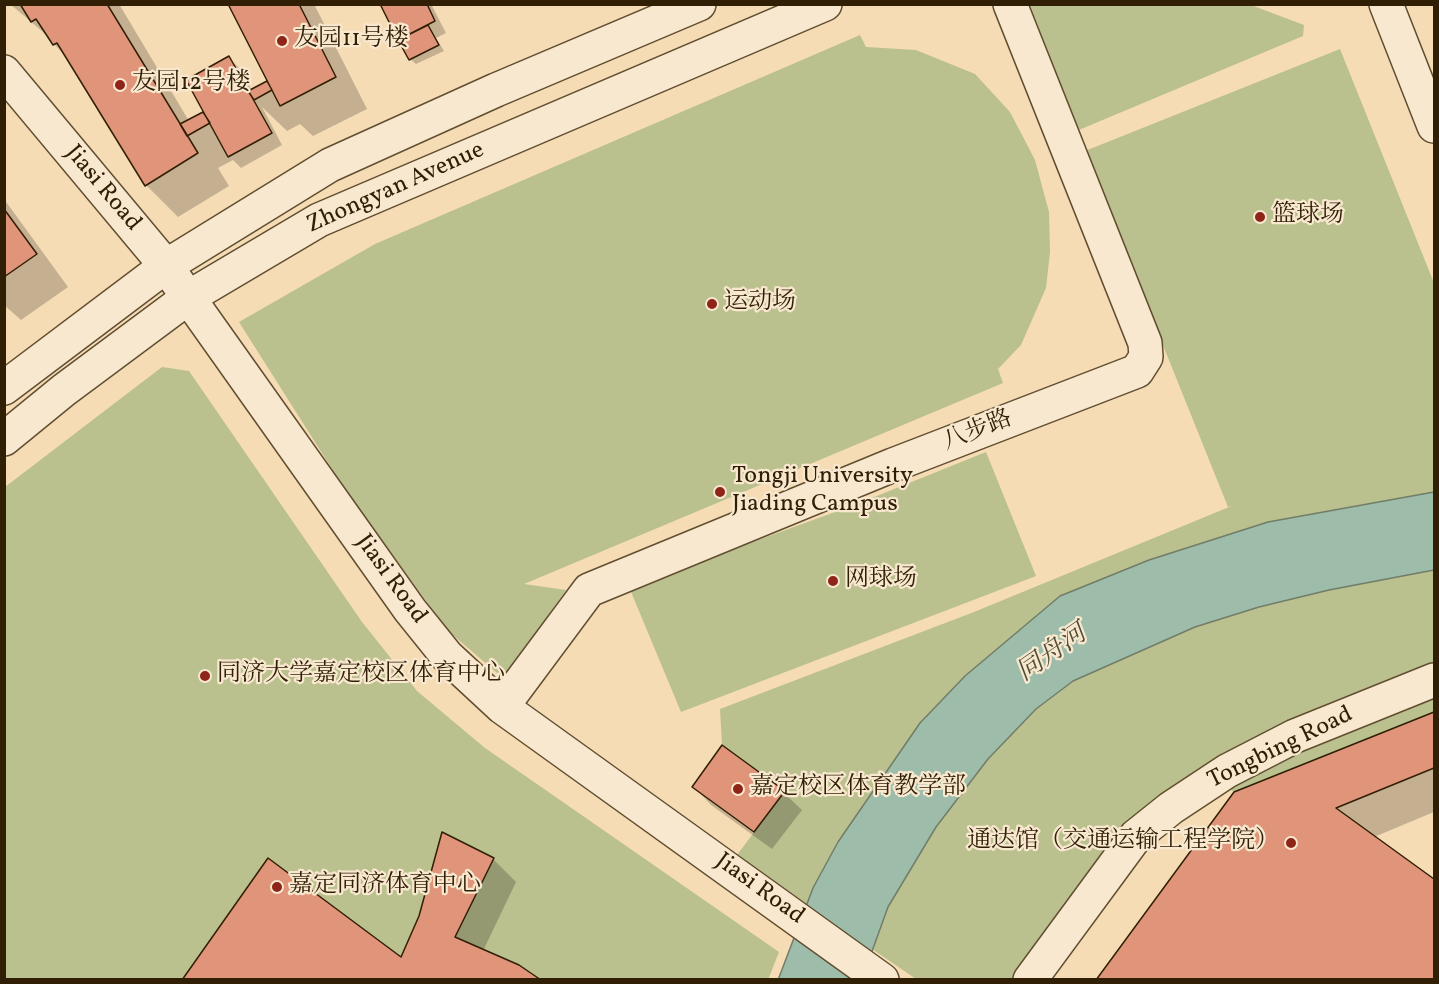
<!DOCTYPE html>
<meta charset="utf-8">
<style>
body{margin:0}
#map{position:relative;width:1439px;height:984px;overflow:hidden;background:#f5dcb5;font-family:Vollkorn,serif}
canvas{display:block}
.frame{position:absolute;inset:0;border:6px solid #301f05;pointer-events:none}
</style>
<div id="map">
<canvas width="1439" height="984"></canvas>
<div class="frame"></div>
</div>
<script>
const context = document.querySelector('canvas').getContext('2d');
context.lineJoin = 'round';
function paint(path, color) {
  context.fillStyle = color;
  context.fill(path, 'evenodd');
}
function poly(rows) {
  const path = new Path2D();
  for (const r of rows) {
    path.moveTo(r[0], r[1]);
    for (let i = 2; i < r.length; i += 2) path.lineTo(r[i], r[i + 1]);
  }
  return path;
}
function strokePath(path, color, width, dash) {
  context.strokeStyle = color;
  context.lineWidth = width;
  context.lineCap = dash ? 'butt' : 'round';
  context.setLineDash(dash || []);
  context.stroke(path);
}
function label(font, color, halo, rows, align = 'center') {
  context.font = font + ' Vollkorn,"Noto Serif SC",serif';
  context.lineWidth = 4.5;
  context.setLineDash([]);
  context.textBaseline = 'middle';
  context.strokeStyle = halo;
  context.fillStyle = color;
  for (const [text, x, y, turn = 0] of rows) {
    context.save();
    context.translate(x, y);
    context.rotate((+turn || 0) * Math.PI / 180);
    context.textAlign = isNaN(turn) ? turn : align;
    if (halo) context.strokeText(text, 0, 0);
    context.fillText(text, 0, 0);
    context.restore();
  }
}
const green = poly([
 [1022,5,1251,5,1304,25,1303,36,1074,132],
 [860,35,866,47,916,50,975,74,1010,112,1035,160,1049,212,1050,252,1046,288,1021,345,998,369,1003,383,524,584,566,590,503,678,447,630,339,480,239,322,375,244],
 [1340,49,1434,283,1434,492,1268,522,1060,596,965,676,920,723,838,842,813,888,801,919,728,867,785,791,722,745,720,709,974,612,1234,505,1228,507,1085,151],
 [162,367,189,371,362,622,417,691,485,748,779,952,768,980,5,980,5,487],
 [986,452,1036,576,681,712,629,587,857,504],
 [1434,570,1434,712,1234,792,1217,778,1136,836,1030,979,916,979,872,949,888,907,936,827,988,759,1036,709,1073,681,1195,627,1259,607,1329,590]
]);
const water = poly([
 [1434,492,1434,570,1329,590,1259,607,1195,627,1073,681,1036,709,988,759,936,827,888,907,862,979,778,980,813,888,838,842,920,723,965,676,1060,596,1149,560,1268,522,1434,492]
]);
const shadow = poly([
 [10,4,119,4,189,121,205,113,229,58,241,70,252,91,269,81,230,4,314,4,367,109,313,136,300,124,287,131,262,107,282,145,241,168,233,160,218,168,229,186,178,217,146,185,69,60,43,32],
 [382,4,431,4,446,33,436,38,444,51,416,64,410,59],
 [4,199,68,287,21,320,4,305],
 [1434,714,1434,812,1374,837,1434,880,1434,980,1098,980,1235,793],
 [694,787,784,793,802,810,772,849,711,805],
 [493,859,516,882,483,951,402,959]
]);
const building = poly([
 [20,4,107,4,198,153,145,186,57,43,53,45,36,19,31,22,20,4],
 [228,4,299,4,336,77,280,106,228,4],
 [380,4,427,4,435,21,398,40,380,4],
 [428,25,439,45,409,60,398,40,428,25],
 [229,56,272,133,228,157,186,80,229,56],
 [267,81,272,90,254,100,248,91,267,81],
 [203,112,210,123,187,136,180,124,203,112],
 [4,209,37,254,4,277,4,209],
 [1434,712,1434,768,1336,808,1434,879,1434,980,1096,980,1234,792,1434,712],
 [722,745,785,791,754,832,692,787,722,745],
 [442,832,494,858,455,937,519,965,541,980,182,980,268,858,401,957,419,916,442,832]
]);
const minor = poly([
 [1386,4,1434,126],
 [4,72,166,266,410,610,447,656,502,707,882,980],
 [4,388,166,266,330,165,496,90,699,4],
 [4,439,64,390,189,297,319,220,825,4],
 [502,707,589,590,893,465,1137,371,1146,357,1145,343,1010,4],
 [1030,980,1136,836,1171,808,1227,771,1295,736,1434,680]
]);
const markers = [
 [282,41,6,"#8f2418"],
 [120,85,6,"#8f2418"],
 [1260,217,6,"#8f2418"],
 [712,304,6,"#8f2418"],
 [720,492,6,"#8f2418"],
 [833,581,6,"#8f2418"],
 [205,676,6,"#8f2418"],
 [738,789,6,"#8f2418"],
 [1291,843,6,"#8f2418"],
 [277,887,6,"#8f2418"]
];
const poiNames = [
 ["友园11号楼",294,41],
 ["友园12号楼",132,85],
 ["篮球场",1272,217],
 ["运动场",724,304],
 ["Tongji University",732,478],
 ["Jiading Campus",732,506],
 ["网球场",845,581],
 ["同济大学嘉定校区体育中心",217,676],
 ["嘉定校区体育教学部",750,789],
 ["通达馆（交通运输工程学院）",1279,843,"right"],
 ["嘉定同济体育中心",289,887]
];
const streetNames = [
 ["Jiasi Road",102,189,50],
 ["Zhongyan Avenue",396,189,-24],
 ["八步路",978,432,-21],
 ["Jiasi Road",390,580,54],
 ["Tongbing Road",1281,749,-26],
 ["Jiasi Road",759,890,36]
];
const waterNames = [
 ["同舟河",1053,655,-35]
];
paint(green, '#bac08e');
paint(water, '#9dbcaa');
strokePath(water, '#717d68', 1.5);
paint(shadow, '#0003');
paint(building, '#e09479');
strokePath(building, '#301f05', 1.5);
strokePath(minor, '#614e31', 36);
strokePath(minor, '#f8e8cf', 33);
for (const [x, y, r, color] of markers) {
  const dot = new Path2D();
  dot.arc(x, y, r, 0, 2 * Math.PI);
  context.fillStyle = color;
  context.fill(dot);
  strokePath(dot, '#f8e8cf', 2);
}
label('24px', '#301f05', '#f8e8cf', poiNames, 'left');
label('24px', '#301f05', '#f8e8cf', streetNames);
label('italic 26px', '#514e37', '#f8e8cf', waterNames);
</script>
